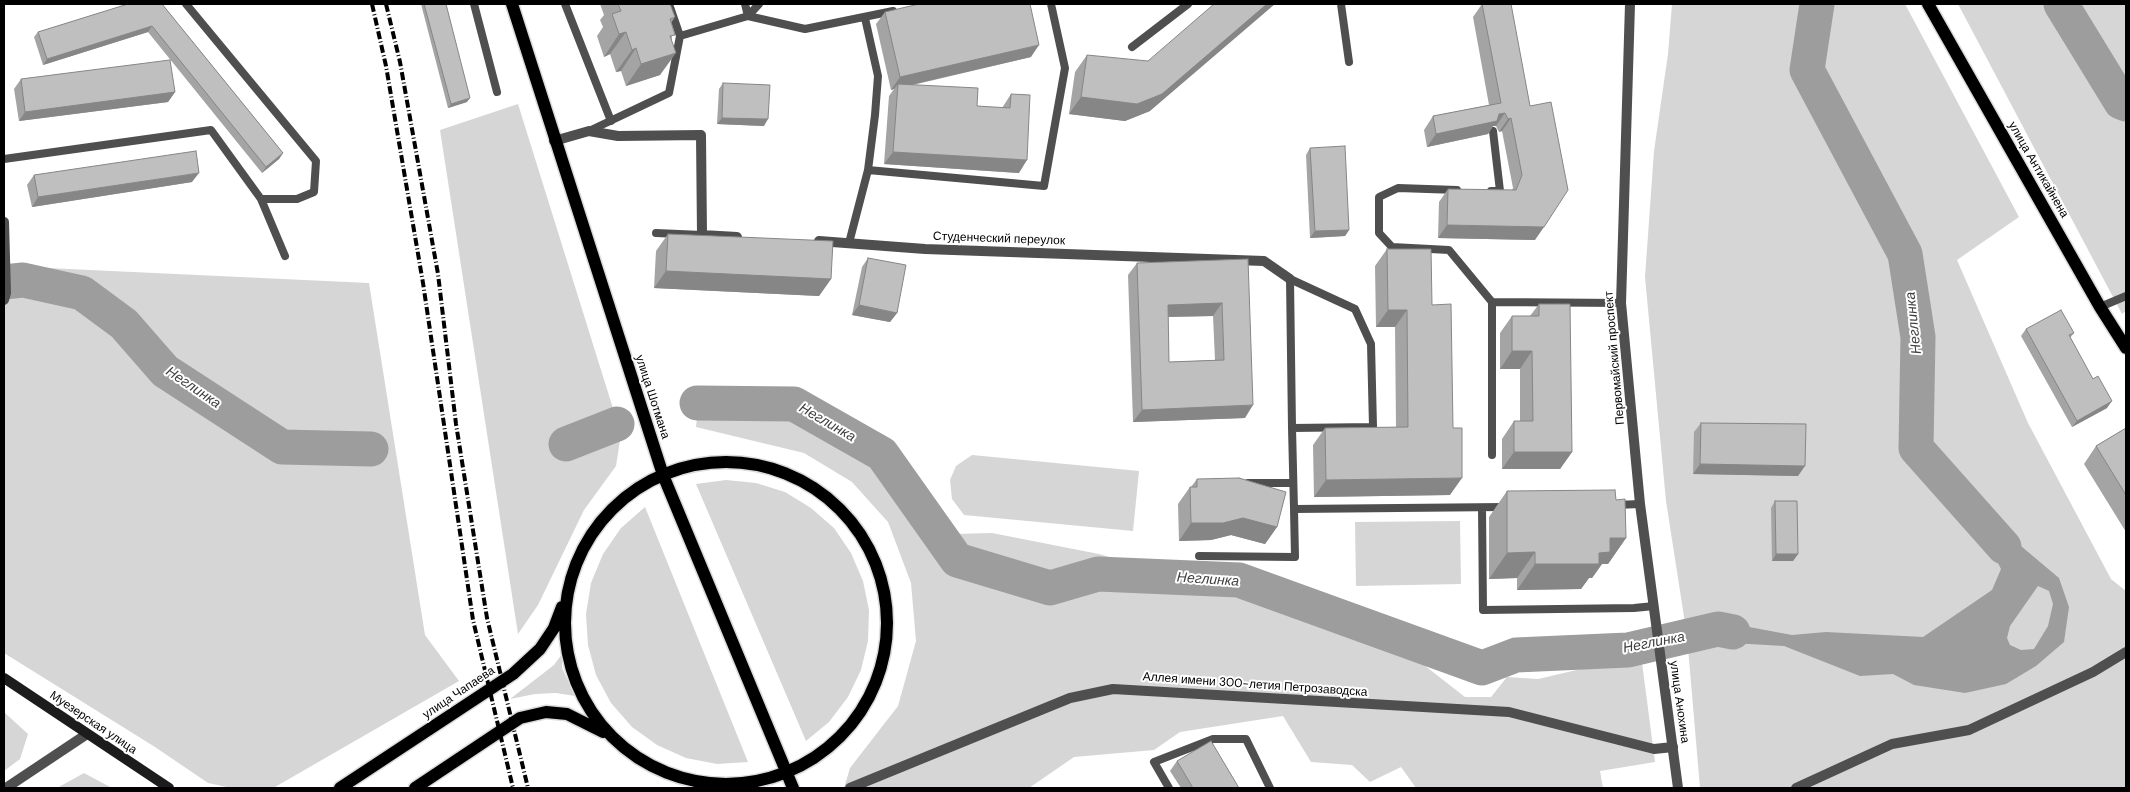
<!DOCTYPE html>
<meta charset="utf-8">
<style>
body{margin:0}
#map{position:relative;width:2130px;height:792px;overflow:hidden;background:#fff;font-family:"DM Sans",sans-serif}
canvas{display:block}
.frame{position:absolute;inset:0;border:5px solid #000;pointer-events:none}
</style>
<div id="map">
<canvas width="2130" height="792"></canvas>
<div class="frame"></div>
</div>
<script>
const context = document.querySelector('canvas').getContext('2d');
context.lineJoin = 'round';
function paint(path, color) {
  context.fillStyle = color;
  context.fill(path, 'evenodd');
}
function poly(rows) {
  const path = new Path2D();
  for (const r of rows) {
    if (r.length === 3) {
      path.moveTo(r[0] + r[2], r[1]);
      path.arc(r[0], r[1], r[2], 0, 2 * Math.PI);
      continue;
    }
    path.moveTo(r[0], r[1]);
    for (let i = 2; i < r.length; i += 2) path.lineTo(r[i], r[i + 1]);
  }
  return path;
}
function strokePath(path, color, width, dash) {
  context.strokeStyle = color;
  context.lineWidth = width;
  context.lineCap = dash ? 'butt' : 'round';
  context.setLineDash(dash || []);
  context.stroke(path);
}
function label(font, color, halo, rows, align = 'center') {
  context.font = font + ' "DM Sans",sans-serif';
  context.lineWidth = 4;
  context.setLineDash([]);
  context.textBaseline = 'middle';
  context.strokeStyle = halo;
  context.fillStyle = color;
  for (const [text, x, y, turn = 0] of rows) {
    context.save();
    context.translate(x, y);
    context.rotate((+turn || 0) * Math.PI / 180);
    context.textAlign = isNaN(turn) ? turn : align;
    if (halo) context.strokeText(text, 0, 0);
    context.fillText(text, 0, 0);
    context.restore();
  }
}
const green = poly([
 [1672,4,1905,4,2019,217,1957,260,2028,423,2111,579,2126,591,2126,788,1700,788,1687,636,1666,501,1645,277,1654,151,1668,54],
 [1958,4,2126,4,2126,311,2122,314],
 [518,104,621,434,616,466,584,510,538,605,518,634,440,130],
 [4,266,369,283,425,635,459,681,275,787,231,788,208,783,155,747,4,653],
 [698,409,788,409,852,444,953,534,992,533,1099,554,1155,570,1202,572,1247,578,1305,594,1317,621,1397,644,1465,697,1491,697,1507,677,1538,679,1641,655,1655,762,1600,771,1603,788,1416,788,1401,767,1370,782,1352,765,1311,762,1283,716,1180,732,1154,750,1074,757,1029,788,844,788,850,768,898,706,916,641,911,583,888,522,852,482,804,453,696,427],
 [972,455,1139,471,1133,531,964,515,952,499,950,480,956,466],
 [726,480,756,483,785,492,811,508,834,528,851,553,863,581,869,610,868,641,861,670,848,697,829,722,806,741,696,484],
 [645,507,748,762,717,764,686,758,657,745,632,727,611,703,596,675,588,645,586,614,591,583,603,554,621,528],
 [1460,521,1461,584,1356,586,1355,522],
 [562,654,562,668,575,696,556,693,535,694,510,699,554,665],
 [4,712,28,734,20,759,4,771],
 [84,773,112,788,57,788]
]);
const water = poly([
 [1972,512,1984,515,2059,578,2069,607,2064,642,2036,666,2006,684,1965,693,1914,685,1893,674,1860,676,1784,646,1714,642,1688,649,1686,627,1717,621,1792,635,1826,632,1923,637,1992,590,2001,569],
 [2038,586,2049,591,2053,604,2048,626,2034,649,2021,650,2010,645,2007,638,2010,626]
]);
const river = poly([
 [1817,4,1807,70,1905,254,1918,337,1916,448,2004,547],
 [2061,4,2121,102,2126,104],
 [4,282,23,280,82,293,124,324,165,371,282,447,371,449],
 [697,403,794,404,882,454,957,560,1050,588,1098,574,1239,580,1482,668,1516,655,1628,650,1718,629,1733,632],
 [566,444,617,424]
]);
const service = poly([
 [186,4,316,161,314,192,297,199,261,199,285,256],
 [474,4,497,92],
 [565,4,611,121],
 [745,4,748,16,805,29,893,11],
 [1341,4,1349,62],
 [680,36,748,16,759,4],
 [1132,47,1188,4],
 [589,131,669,93,680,36,669,4],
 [4,159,211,130,261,199],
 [868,170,1044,186,1065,68,1051,4],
 [1457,190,1398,188,1379,197,1379,233,1392,247,1449,250,1492,302,1621,303],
 [1491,191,1500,191,1493,131],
 [656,233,702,235],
 [849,243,868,170,875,115,878,76,865,18],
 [2100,307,2126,296],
 [1292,428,1373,427,1371,344,1355,309,1290,279,1292,428,1294,509,1504,507],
 [1492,455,1492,302],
 [1248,483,1293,483],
 [1616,505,1640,504],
 [1482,508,1483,610,1634,608,1654,606],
 [1199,556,1295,557,1294,509],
 [1169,788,1154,762,1213,739,1246,739,1270,788]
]);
const pedestrian = poly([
 [850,788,1070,698,1113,689,1509,712,1654,749,1673,747],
 [1796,788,1892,744,1969,730,2093,672,2126,652]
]);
const minor = poly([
 [554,141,589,131,618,136,701,135,702,235,737,237],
 [4,222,6,293,4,300],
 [819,241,925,249,1264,261,1290,279],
 [6,788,87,734]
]);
const tertiary = poly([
 [1630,4,1621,303,1640,504,1678,788]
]);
const secondary = poly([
 [4,678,169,788]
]);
const primary = poly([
 [512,4,663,475,793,788],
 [1928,4,2100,307,2126,348],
 [726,623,161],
 [340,788,513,674,540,649,554,628,562,607],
 [415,788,520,718,546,712,567,714,603,732]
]);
const rail = poly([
 [372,4,386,66,423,283,473,620,513,788],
 [386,4,400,62,438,274,456,424,487,618,528,788]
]);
const wall = poly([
 [125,4,162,4,283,153,279,159,262,173,148,32,43,65,34,37,38,32,126,5],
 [421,4,446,4,467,102,448,108],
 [600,4,670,4,675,17,671,23,672,40,660,75,626,86,621,71,616,72,610,54,604,57,597,36,603,27,600,20,604,15],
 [1482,4,1530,106,1535,240,1438,238,1439,202,1448,189,1512,190,1513,188,1502,131,1499,132,1496,126,1493,126,1488,134,1427,147,1424,130,1433,116,1489,105,1473,17],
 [885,12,1031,57,913,85,977,106,1002,108,1011,94,1019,173,884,164,889,96,894,89,891,90,876,24],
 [1087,55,1150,111,1125,121,1069,114,1075,72],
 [21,79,175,92,168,102,19,121,14,89],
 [723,83,764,126,717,124,719,89],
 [1310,148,1349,230,1345,236,1310,238,1306,155],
 [34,175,192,182,32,207,27,185],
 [668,234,831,279,819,296,654,288,656,251],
 [1387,249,1432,305,1450,495,1314,497,1313,445,1325,428,1396,427,1395,327,1376,327,1375,266],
 [868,258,897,313,890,322,852,315,862,267],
 [1248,259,1245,418,1133,422,1128,275,1137,263],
 [1213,316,1215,360,1169,362,1168,317],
 [1539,304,1572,452,1560,469,1502,469,1502,439,1514,421,1520,421,1520,369,1500,369,1500,333,1512,316,1530,316],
 [2026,329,2074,333,2070,338,2107,408,2072,427,2021,336],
 [1701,423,1798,476,1693,474,1694,432],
 [2126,428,2126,532,2084,464,2096,446],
 [1197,479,1277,527,1265,544,1231,535,1211,540,1179,541,1178,504,1190,487,1191,487],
 [1507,491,1616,500,1626,538,1608,564,1602,564,1592,578,1589,578,1581,589,1517,590,1517,578,1489,579,1489,517],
 [1775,501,1798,554,1793,561,1772,561,1771,508],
 [1177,761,1239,788,1181,788,1170,771]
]);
const shadedWall = poly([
 [1267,4,1275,4,1150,111,1125,121,1069,114,1081,97],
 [152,26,148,32,43,65,47,59],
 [626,32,610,54,604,57,619,34],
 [1039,45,1031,57,897,88,898,84,894,89,891,90,900,77],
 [636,48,621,71,616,72,632,50],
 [676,53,660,75,626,86,641,64],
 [175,92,168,102,19,121,25,112],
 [470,98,467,102,448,108,451,104],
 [1505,113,1496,126,1493,126,1488,134,1427,147,1436,134,1499,114],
 [722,118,768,119,764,126,717,124],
 [1511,118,1502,131,1499,132,1508,119],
 [893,152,1027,160,1019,173,884,164],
 [283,153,279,159,262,173,266,167],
 [199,173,192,182,32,207,38,197],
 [1447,225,1544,227,1535,240,1438,238],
 [1349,230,1345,236,1310,238,1315,231],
 [666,271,831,279,819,296,654,288],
 [1222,303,1213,316,1159,317,1168,305],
 [859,305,897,313,890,322,852,315],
 [1388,310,1407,310,1395,327,1376,327],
 [1512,351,1532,351,1520,369,1500,369],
 [2112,401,2107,408,2072,427,2077,421],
 [1253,405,1245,418,1133,422,1142,410],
 [1514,452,1572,452,1560,469,1502,469],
 [1700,464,1805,466,1798,476,1693,474],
 [1462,478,1450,495,1314,497,1326,480],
 [1243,518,1277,527,1265,544,1231,535,1211,540,1179,541,1191,523],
 [1610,538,1626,538,1608,564,1602,564,1592,578,1589,578,1581,589,1517,590,1535,564,1599,553],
 [1535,552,1517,578,1489,579,1507,553],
 [1776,554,1798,554,1793,561,1772,561]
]);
const building = poly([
 [128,4,162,4,283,153,266,167,152,26,47,59,38,32,128,4],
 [424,4,446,4,470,98,451,104,424,4],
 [618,4,670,4,675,17,670,19,675,35,670,36,676,53,641,64,636,48,632,50,626,32,619,34,612,14,621,11,618,4],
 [919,4,1030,4,1039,45,900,77,885,12,919,4],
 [1214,4,1267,4,1162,94,1137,104,1081,97,1087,55,1148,61,1214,4],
 [1482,4,1511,4,1530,106,1551,102,1568,190,1544,227,1447,225,1448,189,1516,190,1522,175,1511,118,1508,119,1505,113,1499,114,1497,121,1436,134,1433,116,1501,103,1482,4],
 [170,60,175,92,25,112,21,79,170,60],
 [723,83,770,85,768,119,722,118,723,83],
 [898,84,978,88,977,106,1010,108,1011,94,1030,95,1027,160,893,152,898,84],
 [1345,146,1349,230,1315,231,1310,148,1345,146],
 [196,151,199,173,38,197,34,175,196,151],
 [668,234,833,241,831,279,666,271,668,234],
 [1387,249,1431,249,1432,305,1451,304,1453,428,1462,428,1462,478,1326,480,1325,428,1408,427,1407,310,1388,310,1387,249],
 [868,258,906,265,897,313,859,305,868,258],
 [1248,259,1253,405,1142,410,1137,263,1248,259],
 [1222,303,1224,360,1169,362,1168,305,1222,303],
 [1539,304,1570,304,1572,452,1514,452,1514,421,1533,421,1532,351,1512,351,1512,316,1539,316,1539,304],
 [2061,310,2074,333,2069,335,2093,379,2098,376,2112,401,2077,421,2026,329,2061,310],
 [1701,423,1806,424,1805,466,1700,464,1701,423],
 [2126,428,2126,495,2096,446,2126,428],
 [1239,478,1286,492,1277,527,1243,518,1223,523,1191,523,1190,487,1197,487,1197,479,1239,478],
 [1615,490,1616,500,1625,499,1626,538,1610,538,1610,552,1599,553,1599,564,1535,564,1535,552,1507,553,1507,491,1615,490],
 [1775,501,1797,501,1798,554,1776,554,1775,501],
 [1211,741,1239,788,1193,788,1177,761,1211,741]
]);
const streetNames = [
 ["улица Антикайнена",2038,170,60],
 ["Студенческий переулок",999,239,2],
 ["Первомайский проспект",1615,358,-95],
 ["улица Шотмана",652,397,72],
 ["Аллея имени 300-летия Петрозаводска",1255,685,4],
 ["улица Чапаева",459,693,-34],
 ["улица Анохина",1679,702,82],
 ["Муезерская улица",93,723,34]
];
const waterNames = [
 ["Неглинка",1914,323,-96],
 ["Неглинка",193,388,34],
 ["Неглинка",827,423,30],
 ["Неглинка",1208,580,4],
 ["Неглинка",1654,643,-11]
];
paint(green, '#d6d6d6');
paint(water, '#9d9d9d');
strokePath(river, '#9d9d9d', 35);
strokePath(primary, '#dbdbdb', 15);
strokePath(service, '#4f4f4f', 8);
strokePath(pedestrian, '#4f4f4f', 10);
strokePath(minor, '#4f4f4f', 10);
strokePath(tertiary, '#4f4f4f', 10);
strokePath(secondary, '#1c1c1c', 10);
strokePath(primary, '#000', 12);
strokePath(rail, '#000', 4, [8, 2.5, 1, 2.5]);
paint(wall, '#a4a4a4');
paint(shadedWall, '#868686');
paint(building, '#bfbfbf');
strokePath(building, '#868686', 1);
label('12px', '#000', '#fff', streetNames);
label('italic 14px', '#3e3e3e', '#fff', waterNames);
</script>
